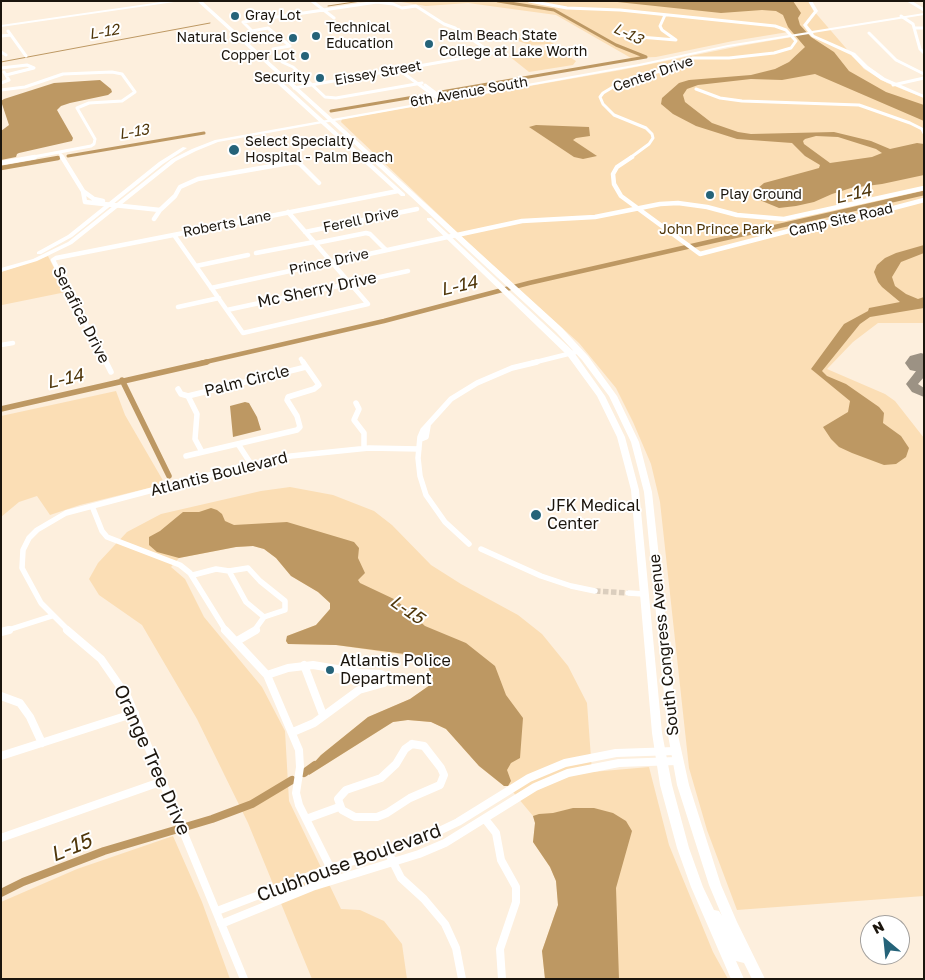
<!DOCTYPE html>
<style>
body{margin:0}
#map{position:relative;width:925px;height:980px;overflow:hidden;background:#fdefdd;font-family:"Golos Text",sans-serif}
canvas{display:block}
.frame{position:absolute;inset:0;border:2px solid #1b150d;pointer-events:none}
.north{position:absolute;left:860px;top:915px;width:50px;height:50px;box-sizing:border-box;background:#fff;border:1px solid #a4a19e;border-radius:50%;rotate:332deg;font-size:14px;font-weight:700;line-height:20px;text-align:center;color:#1b150d}
.north::after{content:'';display:block;margin:auto;width:18px;height:22px;background:#256379;clip-path:polygon(50% 0,100% 100%,50% 72%,0 100%)}
</style>
<div id="map">
<canvas width="925" height="980"></canvas>
<div class="frame"></div>
<div class="north">N</div>
</div>
<script>
const context = document.querySelector('canvas').getContext('2d');
context.lineJoin = 'round';
function paint(path, color) {
  context.fillStyle = color;
  context.fill(path, 'evenodd');
}
function poly(rows) {
  const path = new Path2D();
  for (const r of rows) {
    path.moveTo(r[0], r[1]);
    for (let i = 2; i < r.length; i += 2) path.lineTo(r[i], r[i + 1]);
  }
  return path;
}
function strokePath(path, color, width, dash) {
  context.strokeStyle = color;
  context.lineWidth = width;
  context.lineCap = dash ? 'butt' : 'round';
  context.setLineDash(dash || []);
  context.stroke(path);
}
function label(font, color, halo, rows, align = 'center') {
  context.font = font + ' "Golos Text",sans-serif';
  context.lineWidth = 4;
  context.setLineDash([]);
  context.textBaseline = 'middle';
  context.strokeStyle = halo;
  context.fillStyle = color;
  for (const [text, x, y, turn = 0] of rows) {
    context.save();
    context.translate(x, y);
    context.rotate((+turn || 0) * Math.PI / 180);
    context.textAlign = isNaN(turn) ? turn : align;
    if (halo) context.strokeText(text, 0, 0);
    context.fillText(text, 0, 0);
    context.restore();
  }
}
const green = poly([
 [395,1,808,1,813,10,864,69,887,83,924,98,924,323,878,323,853,342,827,369,885,394,895,401,924,438,924,896,737,910,707,830,689,768,660,502,651,464,633,422,616,388,579,343,480,254,341,122,342,119,621,70,740,46,792,37,788,32,733,41,656,57,631,58,556,15,468,3,426,6],
 [539,35,554,44,530,45,512,39],
 [545,50,565,54,576,61,573,65,529,72,509,56,522,51],
 [48,256,66,292,2,305,1,272],
 [116,391,125,415,165,484,80,505,50,515,37,496,19,502,1,517,1,416],
 [290,487,333,495,374,511,392,525,431,565,461,584,518,615,542,634,568,666,587,703,592,772,649,767,669,845,713,952,728,979,545,979,542,951,558,905,556,881,550,867,533,842,535,823,533,816,508,786,504,786,479,766,446,729,431,722,407,720,393,722,309,775,311,766,321,755,368,717,410,699,430,685,433,680,425,658,336,645,288,644,286,641,287,636,316,625,330,609,330,603,318,592,291,576,276,558,264,549,253,546,236,547,179,558,171,567,185,579,204,617,262,687,285,731,289,801,341,909,360,910,384,921,402,944,407,979,312,979,248,823,197,719,142,625,99,595,89,579,98,563,127,532,161,514,261,491],
 [173,836,202,902,230,979,1,979,1,902,77,869]
]);
const water = poly([
 [608,1,793,1,801,13,798,18,800,25,811,37,834,52,849,71,886,92,924,105,924,121,815,74,782,80,751,79,698,85,687,89,683,95,685,102,712,123,738,132,751,134,834,132,871,141,890,149,917,143,924,144,924,175,882,184,851,188,832,194,814,202,796,206,779,208,762,201,755,196,757,189,764,183,812,170,819,168,820,165,805,156,792,143,737,139,696,126,673,114,661,104,662,98,679,83,689,80,751,75,775,69,789,62,805,47,788,27,783,15,776,11,762,10,721,13],
 [816,136,838,137,876,149,882,153,872,157,830,163,804,144,803,141,805,139],
 [100,80,111,89,112,92,108,95,70,103,61,106,57,110,73,138,72,141,19,153,17,154,16,157,1,160,1,131,9,125,1,101,4,99,54,83],
 [536,125,589,127,590,136,576,138,573,140,597,156,583,159,574,157,529,127],
 [924,245,924,253,901,262,892,277,895,286,906,294,918,299,924,297,924,308,870,317,860,324,822,371,827,376,846,384,879,407,884,413,883,423,901,436,909,448,906,457,896,464,884,465,852,453,839,447,831,439,823,427,848,412,850,401,811,369,844,324,868,311,869,308,900,302,882,287,878,282,874,272,877,265,885,258,896,253],
 [245,402,249,403,257,417,261,430,233,437,230,406],
 [211,508,217,510,222,514,225,521,234,525,287,522,354,542,359,548,358,558,365,573,358,580,360,583,396,600,425,626,466,643,495,666,506,695,523,718,520,758,511,763,507,770,511,781,508,786,504,786,479,766,446,729,431,722,408,720,393,722,309,775,311,766,321,755,368,717,410,699,430,685,433,680,425,658,420,656,336,645,288,644,286,641,287,636,316,625,330,609,330,603,318,592,291,576,276,558,264,549,253,546,236,547,179,558,157,552,149,545,149,537,160,531,183,512,199,512],
 [573,808,594,808,613,813,626,821,632,831,616,888,619,979,545,979,542,951,558,905,556,881,550,867,533,842,535,823,533,816,539,814,553,813]
]);
const stream = poly([
 [328,6,361,1],
 [1,62,210,23]
]);
const canalFar3 = poly([
 [441,92,646,57,616,45,554,10,498,1],
 [331,111,426,95],
 [68,156,204,133]
]);
const canalFar2 = poly([
 [1,168,58,158],
 [201,363,384,321,529,283,924,193]
]);
const canalFar1 = poly([
 [122,380,169,476],
 [1,409,207,362]
]);
const canal = poly([
 [304,773,315,765],
 [1,893,23,882,104,851,212,819,252,804,292,780]
]);
const taxiway = poly([
 [924,365,924,377,918,384,924,388,924,397,912,392,906,384,920,366,924,365]
]);
const runway = poly([
 [921,353,924,354,924,373,910,370,905,363,910,356,921,353]
]);
const minorTunnel = poly([
 [595,591,628,593]
]);
const minorFar3 = poly([
 [312,1,334,18],
 [529,1,567,8,620,10,775,26,786,30,796,41,791,48,774,53,729,58,693,58,670,68,618,84,603,93,600,97,603,104,614,115,646,128,652,134,653,138,649,144,630,158],
 [909,1,924,10],
 [901,16,913,24,920,49,924,53],
 [914,28,924,28],
 [8,31,26,56],
 [869,33,896,60,924,74],
 [616,35,676,40,662,30,660,26,665,15],
 [1,36,11,35],
 [1,52,6,55],
 [1,68,27,65,34,68,6,75],
 [399,70,440,100],
 [1,83,9,80,4,72],
 [422,83,336,98,325,97,293,67,282,62,273,49,290,46,268,28,252,31,243,22,377,2,393,4,402,8,416,6,444,24,455,28,492,53],
 [425,85,441,97,440,100],
 [893,85,924,78],
 [294,88,492,53],
 [696,89,720,98,742,101,859,105,910,123,922,129,924,133],
 [1,90,25,87,63,74,112,72,122,74,135,92,122,101,89,103,77,108,95,139,94,144,91,146,28,158],
 [60,153,63,158]
]);
const minorFar2 = poly([
 [62,157,83,191,94,199,103,201],
 [632,157,617,167,613,174,614,184,621,196,700,254,808,226,871,214,924,200],
 [1,163,35,157],
 [83,191,85,202,160,210],
 [154,219,160,210,175,196,180,187,198,179,295,162,300,164,319,183],
 [305,232,417,209],
 [174,235,243,333,368,304,288,212],
 [316,243,366,233,370,234,386,250],
 [256,253,314,242],
 [196,266,248,255],
 [211,288,522,221,595,217,660,204,678,203,707,207,737,215,784,219,924,188],
 [178,307,219,298],
 [227,310,408,271],
 [1,345,13,343],
 [301,359,304,363],
 [106,363,53,260,56,258,398,191],
 [532,363,580,351]
]);
const minorFar1 = poly([
 [106,362,111,372],
 [178,389,181,394,188,396,306,367],
 [188,396,197,414,195,439,202,452],
 [356,403,359,409,354,420,364,433,364,448],
 [421,439,426,437,428,426],
 [238,444,251,464],
 [186,456,297,430,300,427,297,416,287,400,288,397,314,389,319,385,303,362],
 [92,506,102,531,107,537,180,565,190,573,226,631],
 [469,544,445,522,426,495,420,476,418,458,420,437,423,430,451,399,477,383,512,368,537,362],
 [481,549,541,576,571,586,595,591],
 [229,571,246,602,264,617],
 [193,575,216,569,229,571,248,568,260,581,285,601,285,610,264,617,254,631],
 [628,593,644,594],
 [5,631,52,616],
 [69,631,41,603,22,568,23,550,29,538,37,530,66,513,251,464,291,456,369,448,419,449]
]);
const minor = poly([
 [67,630,101,659,128,698,244,979],
 [225,630,267,675,299,750,300,767,296,793,299,805,336,879],
 [1,632,9,630],
 [237,641,256,630],
 [304,665,323,715],
 [267,675,288,668,313,665,361,673,381,674,388,678,384,683,359,690,314,723,293,732],
 [1,696,20,703,30,717,42,743],
 [412,744,424,746,441,768,444,775,440,785,410,798,387,813,377,817,355,817,342,810,338,799,346,790,381,778,396,764,405,749,412,744],
 [1,756,135,713],
 [306,819,339,807],
 [485,819,496,833,501,860,516,887,516,902,500,949,502,979],
 [1,838,163,781],
 [388,852,401,878,424,899,445,924,456,948,462,979],
 [217,911,330,868,412,844,458,822,529,778,565,763,616,753,675,751],
 [221,924,312,887,419,854,445,843,535,787,568,773,619,763,677,761]
]);
const tertiary = poly([
 [808,1,812,1,818,11,807,25,812,31,924,13,924,15,813,33,814,35,855,53,868,66,885,78,924,95,924,98,881,80,864,68,851,55,812,37,809,34,728,47,639,66,218,142,196,151,176,161,72,244,37,261,1,272,1,268,33,259,68,242,172,159,192,149,215,140,639,64,728,45,808,32,803,25,814,11,808,1],
 [183,147,187,148,163,164,72,237,41,254,37,254,37,252,68,235,159,162,183,147]
]);
const secondary = poly([
 [197,1,202,1,355,139,562,328,588,356,617,396,639,442,652,492,678,735,689,785,721,885,737,922,765,979,752,979,744,963,736,961,744,979,731,979,691,887,677,848,660,785,652,733,631,490,617,437,597,396,567,355,427,220,427,218,431,218,573,351,605,396,625,437,639,490,662,733,672,785,689,848,703,887,714,910,719,911,722,916,709,885,677,785,668,735,644,492,631,442,609,396,582,360,556,332,351,141,197,1],
 [270,75,274,75,405,194,405,196,401,196,270,77,270,75]
]);
const primary = poly([
 [168,1,181,1,1,27,1,25,168,1]
]);
const markers = [
 [235,16,5,"#256379"],
 [316,36,5,"#256379"],
 [293,38,5,"#256379"],
 [429,44,5,"#256379"],
 [305,56,5,"#256379"],
 [320,78,5,"#256379"],
 [234,150,6,"#256379"],
 [710,195,5,"#256379"],
 [536,515,6,"#256379"],
 [330,670,5,"#256379"]
];
const farPoinames = [
 ["Gray Lot",245,16],
 ["Technical",326,28],
 ["Education",326,44],
 ["Palm Beach State",439,36],
 ["College at Lake Worth",439,52],
 ["Natural Science",283,38,"right"],
 ["Copper Lot",295,56,"right"],
 ["Security",310,78,"right"],
 ["Select Specialty",245,142],
 ["Hospital - Palm Beach",245,158],
 ["Play Ground",720,195]
];
const farStreetnames = [
 ["Eissey Street",378,73,-10],
 ["Center Drive",653,74,-19],
 ["6th Avenue South",469,92,-10],
 ["Ferell Drive",361,220,-12],
 ["Camp Site Road",841,220,-13],
 ["Roberts Lane",227,224,-11],
 ["Prince Drive",329,262,-12]
];
const farParknames = [
 ["John Prince Park",716,230]
];
const farWaternames = [
 ["L-12",104,32,-10],
 ["L-13",628,34,26],
 ["L-13",134,132,-10]
];
const streetNames = [
 ["Mc Sherry Drive",317,290,-12],
 ["Serafica Drive",81,315,63],
 ["Palm Circle",247,381,-14],
 ["Atlantis Boulevard",219,474,-14],
 ["South Congress Avenue",664,645,-96]
];
const poiNames = [
 ["JFK Medical",547,506],
 ["Center",547,524],
 ["Atlantis Police",340,661],
 ["Department",340,679]
];
const waterNames = [
 ["L-14",853,194,-13],
 ["L-14",459,286,-13],
 ["L-14",65,379,-13],
 ["L-15",407,610,35]
];
const nearStreetnames = [
 ["Orange Tree Drive",152,760,66],
 ["Clubhouse Boulevard",349,863,-20]
];
const nearWaternames = [
 ["L-15",71,848,-22]
];
paint(green, '#fbdeb5');
paint(water, '#bd9863');
strokePath(stream, '#bd9863', 1);
strokePath(canalFar3, '#bd9863', 3);
strokePath(canalFar2, '#bd9863', 4.5);
strokePath(canalFar1, '#bd9863', 5.5);
strokePath(canal, '#bd9863', 8);
paint(taxiway, '#9c9284');
paint(runway, '#9c9284');
strokePath(minorTunnel, '#dbcebe', 5.5, [5.5, 2.5]);
strokePath(minorFar3, '#fff', 3);
strokePath(minorFar2, '#fff', 4.5);
strokePath(minorFar1, '#fff', 5.5);
strokePath(minor, '#fff', 8);
paint(tertiary, '#fff');
paint(secondary, '#fff');
paint(primary, '#fff');
for (const [x, y, r, color] of markers) {
  const dot = new Path2D();
  dot.arc(x, y, r, 0, 2 * Math.PI);
  context.fillStyle = color;
  context.fill(dot);
  strokePath(dot, '#fff', 2);
}
label('14px', '#1b150d', '#fff', farPoinames, 'left');
label('14px', '#1b150d', '#fff', farStreetnames);
label('14px', '#4c3306', '#fff', farParknames);
label('italic 15px', '#50370b', '#fff', farWaternames);
label('16px', '#1b150d', '#fff', streetNames);
label('16px', '#1b150d', '#fff', poiNames, 'left');
label('italic 18px', '#50370b', '#fff', waterNames);
label('19px', '#1b150d', '#fff', nearStreetnames);
label('italic 21px', '#50370b', '#fff', nearWaternames);
</script>
